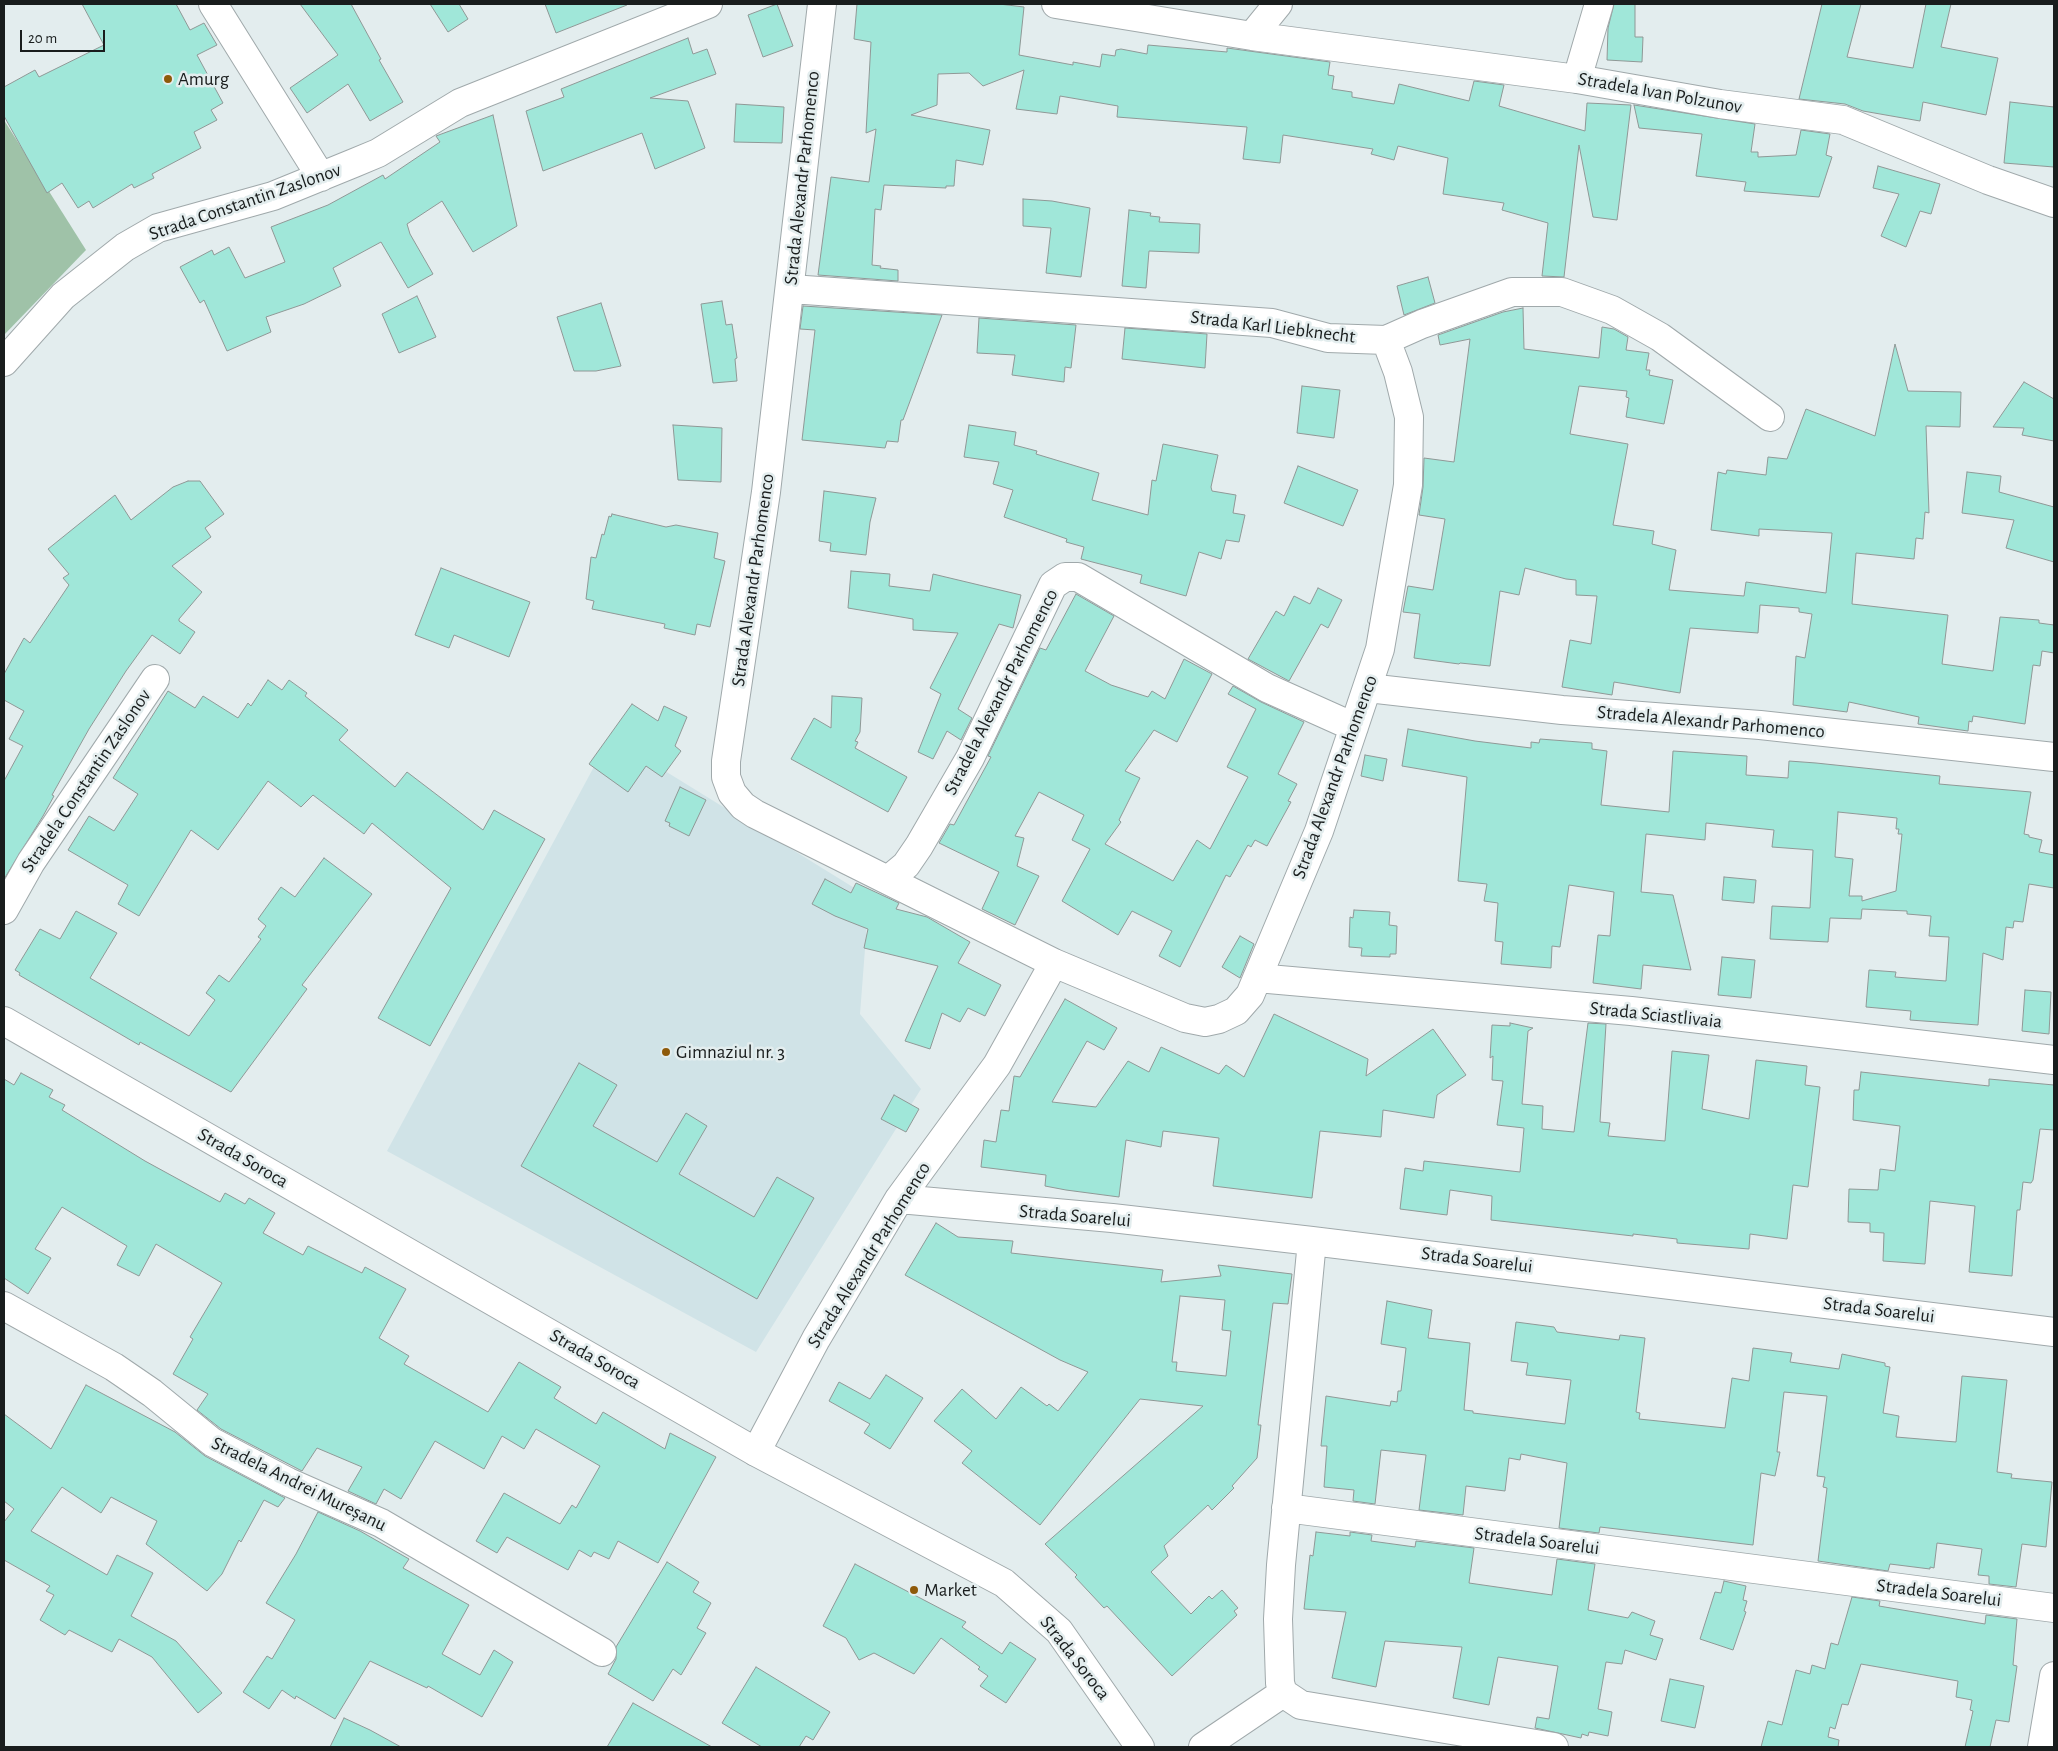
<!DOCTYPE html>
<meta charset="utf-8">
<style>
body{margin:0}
#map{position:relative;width:2058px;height:1751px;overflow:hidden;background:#e3edee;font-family:"Alegreya Sans",sans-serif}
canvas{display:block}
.frame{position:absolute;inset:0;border:5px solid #191d1d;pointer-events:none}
.scale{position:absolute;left:20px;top:30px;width:85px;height:22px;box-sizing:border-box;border:2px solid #191d1d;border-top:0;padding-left:6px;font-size:15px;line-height:18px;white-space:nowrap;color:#191d1d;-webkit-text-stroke:4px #e3edee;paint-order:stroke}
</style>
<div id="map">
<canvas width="2058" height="1751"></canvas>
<div class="frame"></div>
<div class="scale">20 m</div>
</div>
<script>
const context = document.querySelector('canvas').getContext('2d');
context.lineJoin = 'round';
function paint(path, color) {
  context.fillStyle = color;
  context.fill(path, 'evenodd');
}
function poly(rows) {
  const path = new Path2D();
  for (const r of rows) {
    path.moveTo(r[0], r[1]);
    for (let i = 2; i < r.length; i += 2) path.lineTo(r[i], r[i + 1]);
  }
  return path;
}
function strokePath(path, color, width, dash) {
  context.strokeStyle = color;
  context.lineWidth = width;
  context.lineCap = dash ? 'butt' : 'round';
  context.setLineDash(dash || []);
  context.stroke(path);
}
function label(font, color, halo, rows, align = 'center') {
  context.font = font + ' "Alegreya Sans",sans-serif';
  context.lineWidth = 5;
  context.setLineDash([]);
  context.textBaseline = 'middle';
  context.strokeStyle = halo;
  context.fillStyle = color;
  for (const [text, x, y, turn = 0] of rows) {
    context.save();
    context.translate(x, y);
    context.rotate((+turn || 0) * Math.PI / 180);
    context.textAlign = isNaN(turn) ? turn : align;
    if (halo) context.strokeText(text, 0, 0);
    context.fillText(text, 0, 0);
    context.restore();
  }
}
const built = poly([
 [610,737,869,897,860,1014,921,1089,756,1352,387,1151]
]);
const green = poly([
 [4,120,86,250,4,335]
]);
const building = poly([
 [82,4,176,4,190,30,204,23,217,45,197,55,223,103,211,110,217,120,194,132,201,148,152,174,154,178,134,188,132,184,93,208,89,201,78,208,62,183,47,193,4,116,4,87,35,70,39,77,104,45,82,4],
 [300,4,351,4,381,59,379,60,403,102,370,121,348,84,307,113,290,88,338,55,300,4],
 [430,4,459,4,468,19,448,32,430,4],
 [545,4,627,4,627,5,556,33,545,4],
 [777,4,793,46,763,57,748,15,777,4],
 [857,4,999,4,1024,7,1019,55,1073,65,1073,62,1100,67,1102,54,1115,56,1116,50,1121,49,1147,54,1148,45,1227,52,1227,48,1330,62,1328,75,1334,76,1332,89,1352,92,1352,97,1394,104,1399,84,1469,101,1474,81,1504,85,1499,106,1585,131,1587,103,1631,105,1617,220,1593,217,1579,145,1564,277,1542,276,1548,223,1502,210,1504,203,1443,194,1448,158,1398,146,1394,160,1371,154,1373,149,1283,135,1280,163,1243,159,1247,127,1117,117,1118,106,1060,96,1057,114,1016,109,1024,70,983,86,969,73,938,74,937,105,911,115,990,130,983,165,956,160,954,186,946,186,946,188,884,185,881,210,875,209,872,265,881,266,880,268,898,270,898,281,818,275,831,177,869,182,876,129,866,133,871,42,854,39,857,4],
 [1614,4,1635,4,1635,37,1643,37,1642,62,1607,60,1608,28,1614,4],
 [1822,4,1861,4,1847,57,1913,68,1926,4,1951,4,1941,47,1998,58,1986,115,1923,102,1920,121,1863,111,1845,104,1799,99,1822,4],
 [688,38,693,54,707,49,716,74,650,98,688,101,705,148,655,169,642,133,543,171,526,111,564,97,561,89,688,38],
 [2010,102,2054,107,2054,167,2004,163,2010,102],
 [736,104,784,107,782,143,734,142,736,104],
 [1634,105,1755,124,1751,152,1758,152,1758,157,1796,155,1801,130,1830,134,1826,155,1832,157,1819,197,1744,191,1746,182,1696,176,1702,134,1639,128,1634,105],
 [493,115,517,226,473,252,442,201,407,224,410,234,433,274,408,288,381,242,333,268,341,286,304,304,266,317,271,332,227,351,204,300,200,303,180,267,212,250,214,255,229,247,245,278,285,262,271,227,328,205,383,175,385,179,440,142,436,136,493,115],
 [1878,166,1940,184,1931,214,1920,211,1906,247,1881,236,1899,194,1873,188,1878,166],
 [1023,199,1052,201,1090,208,1081,277,1046,273,1051,228,1023,226,1023,199],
 [1129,210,1151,213,1150,216,1160,217,1159,222,1200,224,1199,253,1149,251,1146,288,1122,286,1129,210],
 [1428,277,1435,303,1404,315,1397,286,1428,277],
 [417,296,436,337,399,353,382,314,417,296],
 [722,301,726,325,732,324,737,358,735,359,737,381,713,383,701,304,722,301],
 [601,303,621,366,596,371,574,371,557,317,601,303],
 [803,306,942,315,903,420,901,420,898,442,887,441,885,448,802,440,815,330,800,329,803,306],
 [1523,308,1524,349,1599,358,1602,327,1614,329,1628,337,1626,350,1649,353,1646,370,1650,370,1649,375,1673,380,1664,424,1626,417,1629,398,1626,397,1627,391,1579,386,1570,434,1628,444,1613,525,1654,531,1652,544,1676,550,1669,590,1744,596,1746,582,1826,593,1832,533,1759,529,1759,536,1711,530,1718,472,1726,474,1727,470,1766,475,1768,457,1787,459,1806,409,1875,436,1895,344,1908,391,1961,392,1960,427,1926,426,1929,513,1925,512,1923,539,1916,538,1914,559,1856,553,1852,604,1948,615,1942,664,1993,671,2000,617,2039,620,2039,623,2054,625,2054,653,2042,651,2040,666,2033,665,2025,724,1973,716,1972,722,1969,721,1968,731,1918,724,1919,717,1849,702,1847,712,1793,705,1796,656,1805,658,1812,614,1799,612,1799,608,1760,605,1758,633,1690,628,1680,693,1614,682,1612,695,1562,687,1570,640,1591,644,1597,596,1576,595,1576,580,1566,579,1525,568,1519,595,1500,591,1490,666,1460,663,1459,664,1414,658,1420,614,1403,612,1408,586,1433,590,1445,519,1419,515,1423,487,1424,458,1454,462,1470,339,1440,345,1438,335,1503,312,1523,308],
 [979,318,1076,325,1071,368,1065,367,1064,382,1012,375,1015,355,977,353,979,318],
 [1125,328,1207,334,1205,368,1122,359,1125,328],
 [2024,382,2054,399,2054,441,2022,435,2024,428,1993,427,2024,382],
 [1302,386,1340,390,1334,438,1297,433,1302,386],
 [673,425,722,428,721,482,678,480,673,425],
 [969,425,1016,432,1014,445,1037,451,1036,454,1099,473,1092,500,1148,515,1152,480,1156,481,1163,444,1218,455,1211,487,1212,491,1236,495,1233,513,1245,515,1239,542,1226,540,1221,559,1199,552,1186,596,1140,583,1142,575,1081,559,1084,547,1066,542,1067,539,1004,517,1013,490,993,484,999,462,964,457,969,425],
 [1298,466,1358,490,1343,526,1284,503,1298,466],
 [1967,472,2001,476,1999,492,2054,507,2054,562,2006,548,2014,520,1962,513,1967,472],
 [188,481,200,481,224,514,205,528,211,537,172,566,202,592,179,619,179,621,195,632,180,654,152,635,126,671,89,729,52,795,54,796,43,816,4,879,4,781,23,746,9,739,24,711,4,700,4,674,24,638,30,643,69,585,63,578,69,574,48,549,115,495,131,520,173,487,188,481],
 [824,491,876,498,870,522,866,555,830,551,831,543,819,541,824,491],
 [612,514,666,527,676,525,718,533,714,558,725,561,710,627,697,624,695,635,664,628,665,624,592,609,594,601,586,599,591,557,596,558,602,534,604,535,609,516,611,517,612,514],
 [441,568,530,602,509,657,454,635,449,648,415,635,441,568],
 [851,571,890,574,889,586,930,591,933,574,1021,595,1013,628,999,624,958,709,972,718,961,740,947,731,933,759,918,752,941,694,930,688,958,633,913,630,913,619,848,608,851,571],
 [1318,588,1342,600,1328,628,1321,624,1289,681,1248,659,1276,611,1284,616,1294,596,1310,604,1318,588],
 [1076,594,1114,616,1085,671,1111,685,1148,697,1152,691,1165,699,1184,659,1212,674,1177,742,1154,730,1125,771,1140,778,1119,820,1121,822,1105,844,1173,881,1197,840,1210,849,1248,777,1227,767,1256,709,1228,694,1233,686,1261,702,1304,722,1278,774,1297,784,1288,801,1291,802,1267,846,1255,840,1251,847,1248,845,1230,877,1226,875,1180,967,1159,956,1172,931,1132,911,1118,935,1062,901,1090,849,1072,840,1084,815,1039,792,1015,836,1024,838,1017,866,1039,876,1015,925,982,909,999,872,939,843,950,824,954,825,991,757,988,756,1040,648,1046,650,1076,594],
 [268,680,282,690,289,680,307,693,305,696,348,730,339,740,395,787,407,772,483,830,494,810,545,839,430,1046,378,1018,451,888,372,823,364,834,313,795,301,807,268,781,218,850,191,830,139,916,118,904,128,885,68,850,89,816,114,831,138,794,113,778,168,691,195,708,203,696,238,718,248,703,251,706,268,680],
 [832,696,862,698,860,732,855,741,858,742,855,748,907,777,888,812,791,759,814,718,831,728,832,696],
 [632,704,658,721,664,706,687,717,675,746,681,751,662,777,646,766,628,792,589,764,632,704],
 [1408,729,1475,741,1531,748,1531,742,1539,743,1540,739,1592,743,1592,749,1607,751,1601,805,1669,812,1673,751,1747,756,1746,775,1788,778,1789,761,1816,763,1940,776,1939,784,2031,792,2024,834,2029,835,2029,837,2042,840,2039,852,2054,855,2054,888,2029,884,2023,922,2014,921,2013,928,2006,927,2003,960,1983,953,1978,1025,1910,1020,1911,1011,1866,1007,1869,970,1896,972,1895,977,1946,981,1949,937,1929,936,1931,916,1907,914,1907,911,1862,909,1861,919,1830,918,1828,942,1770,939,1772,906,1810,908,1813,850,1772,847,1774,830,1706,823,1705,840,1646,834,1641,892,1673,895,1691,970,1643,965,1641,989,1593,983,1598,935,1610,936,1614,892,1569,885,1560,947,1552,946,1551,968,1501,964,1503,942,1495,941,1498,903,1484,901,1487,884,1458,881,1467,777,1402,766,1408,729],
 [1838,812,1897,818,1896,829,1899,829,1898,834,1902,834,1896,891,1862,901,1862,896,1849,896,1853,859,1835,857,1838,812],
 [1365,755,1387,759,1383,781,1361,776,1365,755],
 [680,787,706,800,689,836,669,826,670,823,665,821,680,787],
 [324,858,372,894,302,985,307,989,231,1092,140,1042,139,1045,19,975,20,973,15,970,40,929,60,939,76,911,117,933,90,978,189,1036,215,1000,206,993,219,975,229,982,261,939,258,937,266,926,258,919,281,887,295,897,324,858],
 [1724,877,1756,880,1754,903,1722,900,1724,877],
 [825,879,851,893,856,883,899,903,896,909,927,917,970,942,958,963,1001,985,985,1016,968,1008,960,1022,942,1013,930,1049,905,1041,938,966,864,948,868,929,835,916,812,904,825,879],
 [1354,910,1390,912,1389,925,1397,926,1396,954,1390,954,1390,957,1361,956,1362,948,1349,947,1350,917,1353,918,1354,910],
 [1240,936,1254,944,1240,978,1222,967,1240,936],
 [1722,957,1755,960,1751,998,1718,995,1722,957],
 [2025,990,2051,992,2049,1034,2022,1031,2025,990],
 [1065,999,1117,1028,1104,1050,1087,1041,1052,1102,1096,1107,1128,1061,1149,1072,1161,1047,1219,1074,1226,1065,1244,1077,1274,1014,1368,1059,1366,1076,1433,1029,1466,1075,1437,1095,1434,1118,1383,1110,1381,1137,1320,1131,1312,1198,1213,1186,1219,1138,1163,1131,1161,1147,1126,1140,1119,1197,1066,1190,1045,1186,1046,1175,981,1167,984,1140,996,1142,1001,1110,1009,1111,1014,1076,1020,1077,1065,999],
 [1510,1023,1533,1028,1528,1031,1522,1104,1543,1106,1542,1129,1574,1132,1588,1023,1606,1024,1600,1122,1610,1123,1608,1136,1665,1141,1672,1051,1709,1055,1702,1109,1749,1119,1756,1060,1807,1066,1805,1085,1820,1087,1808,1187,1793,1185,1787,1239,1750,1234,1749,1249,1677,1243,1677,1239,1633,1234,1633,1236,1491,1220,1492,1196,1450,1190,1447,1215,1400,1209,1405,1168,1423,1171,1424,1161,1520,1172,1524,1128,1497,1125,1503,1081,1492,1080,1493,1056,1490,1058,1492,1025,1510,1026,1510,1023],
 [579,1063,617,1085,593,1126,657,1162,686,1113,707,1126,679,1174,754,1217,777,1177,814,1198,757,1299,521,1166,579,1063],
 [1861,1072,1989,1086,1989,1079,2054,1085,2054,1130,2040,1129,2033,1180,2031,1183,2023,1182,2020,1210,2017,1210,2012,1276,1969,1272,1975,1206,1930,1201,1925,1264,1883,1261,1884,1233,1870,1232,1870,1223,1848,1222,1849,1189,1878,1190,1880,1169,1895,1171,1900,1126,1853,1120,1854,1090,1859,1090,1861,1072],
 [21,1073,53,1090,49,1097,65,1105,62,1110,145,1161,220,1202,225,1193,245,1204,249,1198,275,1213,263,1233,303,1255,308,1246,362,1273,365,1267,406,1289,379,1338,409,1356,404,1364,488,1412,519,1362,561,1387,554,1398,596,1424,603,1412,665,1449,670,1433,716,1457,658,1563,618,1541,609,1559,594,1552,591,1557,579,1550,568,1570,507,1537,497,1553,476,1541,504,1493,560,1524,572,1505,576,1508,600,1466,536,1429,524,1449,502,1436,484,1469,435,1441,401,1499,384,1489,376,1504,348,1491,362,1467,317,1448,302,1471,221,1429,197,1410,208,1394,173,1374,193,1339,190,1337,222,1283,156,1244,139,1276,117,1265,127,1246,62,1207,35,1249,51,1258,28,1294,4,1278,4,1079,14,1085,21,1073],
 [894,1095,919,1109,906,1132,881,1119,894,1095],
 [936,1223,958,1237,1013,1241,1011,1253,1163,1270,1161,1282,1221,1276,1218,1265,1292,1274,1288,1304,1273,1303,1258,1425,1261,1425,1257,1458,1232,1486,1234,1488,1212,1510,1208,1505,1164,1546,1168,1556,1151,1572,1191,1614,1209,1596,1212,1599,1222,1590,1238,1608,1234,1611,1237,1615,1172,1676,1107,1606,1104,1608,1075,1577,1077,1575,1045,1544,1203,1406,1140,1399,1040,1525,962,1463,972,1451,934,1421,962,1389,996,1419,1021,1387,1047,1406,1049,1404,1058,1411,1088,1372,1060,1360,905,1275,936,1223],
 [1180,1296,1225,1300,1222,1330,1231,1331,1226,1376,1176,1371,1177,1362,1172,1362,1180,1296],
 [1387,1301,1432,1310,1428,1338,1470,1343,1464,1410,1473,1411,1473,1413,1565,1424,1571,1380,1526,1375,1528,1363,1511,1361,1516,1322,1554,1327,1557,1332,1619,1340,1620,1335,1645,1338,1636,1412,1640,1413,1639,1419,1725,1428,1732,1378,1749,1381,1753,1348,1792,1353,1790,1362,1839,1369,1842,1354,1885,1363,1885,1366,1890,1367,1883,1413,1899,1416,1896,1437,1956,1442,1962,1376,2007,1380,1997,1472,2012,1474,2011,1478,2052,1482,2046,1547,2022,1544,2016,1587,1989,1584,1989,1576,1978,1575,1982,1549,1937,1543,1934,1568,1930,1567,1930,1569,1890,1564,1888,1571,1818,1561,1827,1488,1823,1487,1825,1477,1817,1476,1827,1396,1784,1392,1777,1452,1780,1452,1775,1476,1761,1473,1753,1545,1600,1527,1599,1533,1559,1528,1567,1463,1521,1454,1520,1460,1509,1458,1505,1491,1466,1486,1463,1515,1419,1510,1426,1455,1381,1450,1375,1504,1353,1501,1354,1490,1324,1487,1327,1446,1321,1446,1326,1396,1390,1406,1391,1401,1397,1402,1398,1391,1401,1391,1406,1348,1381,1344,1387,1301],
 [886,1375,923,1398,890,1449,864,1433,870,1424,829,1401,839,1382,870,1399,886,1375],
 [86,1385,175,1432,205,1456,285,1498,278,1507,264,1500,241,1542,239,1540,222,1574,207,1591,146,1544,157,1521,111,1497,101,1513,62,1487,31,1531,107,1575,117,1555,153,1573,131,1616,176,1641,222,1693,198,1713,152,1657,119,1639,112,1652,69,1630,65,1635,40,1620,54,1595,46,1591,50,1586,4,1560,4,1522,14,1509,4,1501,4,1414,51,1449,86,1385],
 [318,1512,360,1531,409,1559,403,1568,469,1605,442,1654,480,1675,494,1650,513,1662,482,1717,428,1686,427,1688,370,1661,335,1719,296,1696,295,1699,282,1690,269,1709,243,1692,267,1656,272,1659,295,1620,266,1603,296,1554,318,1512],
 [1316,1532,1350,1536,1350,1532,1372,1535,1371,1541,1415,1547,1416,1541,1474,1548,1469,1583,1552,1595,1557,1559,1595,1564,1588,1610,1628,1618,1632,1612,1655,1621,1650,1635,1663,1639,1656,1660,1625,1650,1622,1664,1606,1662,1598,1709,1612,1712,1608,1736,1589,1732,1588,1736,1582,1734,1581,1738,1535,1728,1537,1717,1549,1719,1558,1666,1498,1657,1489,1705,1453,1698,1462,1647,1385,1641,1376,1687,1332,1678,1346,1612,1304,1609,1310,1555,1313,1556,1316,1532],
 [667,1562,699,1582,693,1592,711,1603,697,1628,706,1633,681,1675,673,1669,653,1701,608,1674,616,1659,616,1647,667,1562],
 [855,1564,966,1622,962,1627,1002,1654,1010,1642,1036,1659,1006,1703,980,1686,988,1676,978,1669,980,1667,941,1638,914,1674,874,1653,859,1660,846,1638,823,1626,855,1564],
 [1724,1581,1746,1586,1743,1600,1747,1601,1744,1611,1746,1612,1733,1650,1700,1639,1715,1592,1721,1593,1724,1581],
 [1852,1597,1880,1601,1879,1606,1985,1624,1986,1615,2017,1619,2013,1665,2017,1666,2009,1722,1996,1720,1990,1747,1965,1747,1973,1711,1970,1710,1972,1700,1956,1697,1958,1681,1861,1664,1848,1705,1842,1704,1835,1729,1830,1727,1828,1737,1839,1740,1838,1747,1761,1747,1768,1721,1782,1725,1796,1670,1810,1674,1812,1665,1825,1669,1831,1643,1838,1645,1852,1597],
 [756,1667,830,1712,813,1740,806,1736,799,1747,762,1747,722,1723,756,1667],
 [1670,1679,1704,1686,1695,1728,1661,1721,1670,1679],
 [633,1703,712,1747,607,1747,633,1703],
 [344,1718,370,1730,401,1747,330,1747,344,1718]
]);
const minor = poly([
 [213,4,321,177],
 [822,4,766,492,726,761,726,777,732,793,743,806,755,814,1054,963,1185,1018,1205,1022,1219,1019,1236,1011,1250,995,1319,831,1380,649,1408,485,1409,417,1398,372,1386,340],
 [1056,4,1252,36,1577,79,1720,104,1843,120,1988,180,2054,203],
 [1252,36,1278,4],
 [1577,79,1599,4],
 [791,289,1272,323,1328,338,1386,340,1422,324,1512,292,1562,292,1612,310,1660,337,1770,417],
 [4,362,63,296,125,247,158,228,273,196,354,163,378,153,460,103,708,4],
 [1368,688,1562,710,1760,725,2054,757],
 [888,880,906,865,919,846,970,758,1053,585,1065,577,1078,577,1267,688,1354,727],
 [4,910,31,862,155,679],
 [1257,978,1631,1011,2054,1060],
 [899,1199,1112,1218,1312,1241,2054,1332],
 [1312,1241,1281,1565,1278,1619,1280,1683,1283,1693,1301,1705,1554,1747],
 [4,1306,114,1367,152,1393,212,1442,288,1482,381,1523,602,1652],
 [756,1452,816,1339,899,1199,997,1065,1054,963],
 [1286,1508,2054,1608],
 [1203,1747,1283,1693],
 [2042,1747,2054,1676]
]);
const tertiary = poly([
 [4,1021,756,1452,1004,1583,1059,1631,1140,1747]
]);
const markers = [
 [168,79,5,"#8e5a0a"],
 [666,1052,5,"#8e5a0a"],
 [914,1590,5,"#8e5a0a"]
];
const poiNames = [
 ["Amurg",178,79],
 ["Gimnaziul nr. 3",676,1052],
 ["Market",924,1590]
];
const streetNames = [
 ["Stradela Ivan Polzunov",1660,93,10],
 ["Strada Alexandr Parhomenco",802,178,-84],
 ["Strada Constantin Zaslonov",245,202,-19],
 ["Strada Karl Liebknecht",1273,327,7],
 ["Strada Alexandr Parhomenco",753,580,-82],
 ["Stradela Alexandr Parhomenco",1001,692,-63],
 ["Stradela Alexandr Parhomenco",1711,722,5],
 ["Strada Alexandr Parhomenco",1335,777,-70],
 ["Stradela Сonstantin Zaslonov",86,781,-56],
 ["Strada Sciastlivaia",1656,1015,6],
 ["Strada Soroca",243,1158,30],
 ["Strada Soarelui",1075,1216,5],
 ["Strada Alexandr Parhomenco",869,1255,-58],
 ["Strada Soarelui",1477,1260,7],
 ["Strada Soarelui",1879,1310,7],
 ["Strada Soroca",595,1359,30],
 ["Stradela Andrei Mureșanu",299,1484,26],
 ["Stradela Soarelui",1537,1541,7],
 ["Stradela Soarelui",1939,1593,7],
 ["Strada Soroca",1075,1658,52]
];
paint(built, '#d0e3e7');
paint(green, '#9fc2a8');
paint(building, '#a0e7d9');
strokePath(building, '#8f9896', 1);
strokePath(minor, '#a0a9ab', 30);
strokePath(tertiary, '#a0a9ab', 30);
strokePath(minor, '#fff', 28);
strokePath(tertiary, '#fff', 28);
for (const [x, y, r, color] of markers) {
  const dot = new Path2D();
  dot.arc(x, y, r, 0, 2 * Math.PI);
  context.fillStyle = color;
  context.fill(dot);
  strokePath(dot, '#e3edee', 2);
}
label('19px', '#191d1d', '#e3edee', poiNames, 'left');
label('19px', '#191d1d', '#e3edee', streetNames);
</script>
